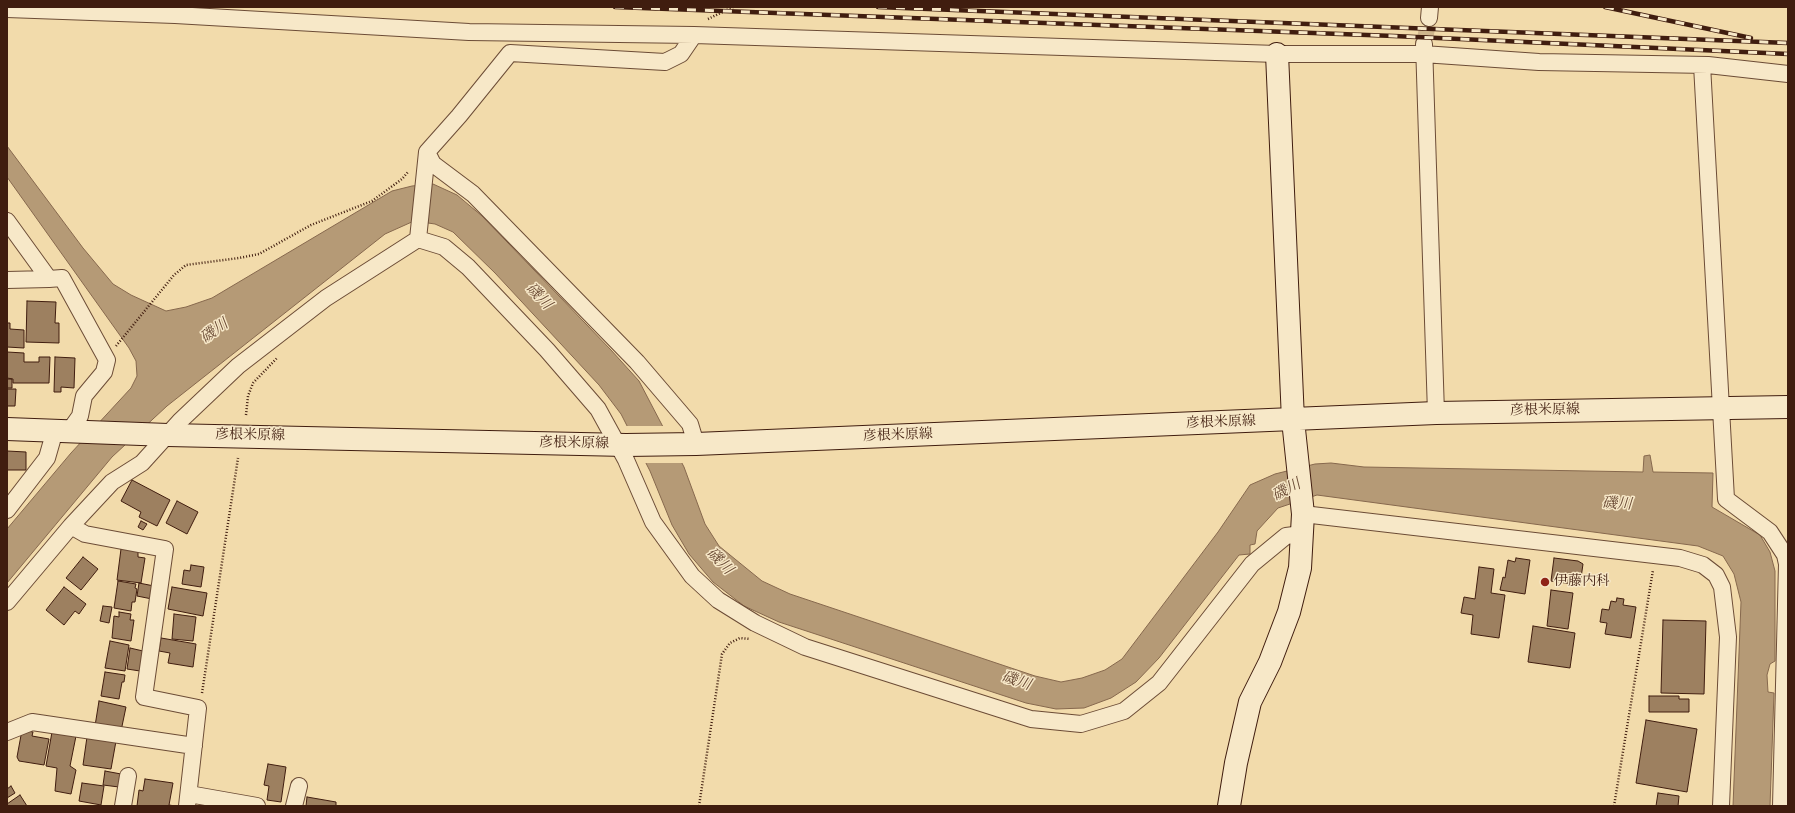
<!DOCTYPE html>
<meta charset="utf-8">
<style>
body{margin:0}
#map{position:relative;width:1795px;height:813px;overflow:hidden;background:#f2dbab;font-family:"IM FELL DW Pica",serif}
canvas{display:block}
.frame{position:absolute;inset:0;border:8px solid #401d0f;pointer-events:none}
</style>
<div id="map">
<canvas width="1795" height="813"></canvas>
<div class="frame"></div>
</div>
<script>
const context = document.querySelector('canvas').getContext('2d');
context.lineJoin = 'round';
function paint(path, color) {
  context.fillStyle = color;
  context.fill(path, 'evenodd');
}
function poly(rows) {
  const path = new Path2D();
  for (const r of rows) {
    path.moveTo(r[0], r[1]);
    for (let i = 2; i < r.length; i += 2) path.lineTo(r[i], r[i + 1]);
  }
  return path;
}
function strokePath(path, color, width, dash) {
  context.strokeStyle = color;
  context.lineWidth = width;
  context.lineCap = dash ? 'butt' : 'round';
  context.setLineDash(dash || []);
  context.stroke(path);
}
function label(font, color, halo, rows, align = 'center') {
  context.font = font + ' "IM FELL DW Pica","Noto Serif JP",serif';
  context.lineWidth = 3;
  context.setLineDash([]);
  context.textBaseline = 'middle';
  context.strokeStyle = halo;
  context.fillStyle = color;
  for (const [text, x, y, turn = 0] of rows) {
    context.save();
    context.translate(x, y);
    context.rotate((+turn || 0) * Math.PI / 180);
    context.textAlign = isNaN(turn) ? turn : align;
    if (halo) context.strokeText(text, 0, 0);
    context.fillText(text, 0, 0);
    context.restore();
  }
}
const water = poly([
 [7,146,83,248,113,284,131,295,166,311,186,307,212,298,392,191,412,186,433,184,457,195,482,216,611,350,639,381,684,467,705,524,719,546,762,581,790,594,1035,676,1061,682,1082,678,1105,670,1122,659,1218,532,1250,485,1275,474,1315,464,1331,463,1364,467,1643,472,1644,456,1650,455,1653,472,1713,473,1712,507,1760,535,1770,552,1775,571,1775,661,1770,664,1767,675,1768,692,1774,693,1770,806,1733,806,1741,602,1734,574,1723,556,1698,546,1317,495,1278,508,1257,531,1255,544,1250,545,1250,554,1239,555,1159,658,1136,682,1111,698,1084,708,1056,709,1026,703,779,622,744,606,713,582,689,554,672,525,650,471,621,414,599,385,495,273,453,232,435,224,414,221,385,234,167,406,112,457,7,583,7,529,71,453,131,388,137,376,136,361,129,348,7,177,7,146]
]);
const pier = poly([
 [625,426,665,426,684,463,643,463]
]);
const building = poly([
 [27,301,56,302,55,323,59,323,59,343,26,342,27,301],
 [7,323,10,323,10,329,24,330,24,348,7,347,7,323],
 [7,352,24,353,24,362,39,362,39,357,50,357,49,383,13,383,13,379,7,378,7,352],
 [55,357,75,358,74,388,61,387,61,392,54,392,55,357],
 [7,379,12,379,12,388,7,388,7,379],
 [7,389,16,389,15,406,7,406,7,389],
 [7,451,26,452,26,470,7,470,7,451],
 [132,480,170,500,157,526,139,517,141,512,121,501,132,480],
 [177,501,198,512,187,534,166,523,177,501],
 [141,521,147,524,143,530,138,527,141,521],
 [121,549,138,551,138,557,145,558,141,583,117,580,121,549],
 [83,557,98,569,81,590,66,578,83,557],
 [1516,558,1530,560,1525,594,1500,590,1503,577,1505,578,1508,560,1515,562,1516,558],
 [1554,558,1578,561,1583,564,1580,585,1551,581,1554,558],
 [191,565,204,567,201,587,182,584,184,570,190,571,191,565],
 [1479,567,1494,569,1491,593,1505,595,1499,638,1471,634,1473,615,1461,613,1464,597,1475,599,1479,567],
 [118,581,136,584,135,588,137,589,135,602,132,602,131,611,114,608,118,581],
 [139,583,154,586,152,599,137,596,139,583],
 [64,587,86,604,79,614,75,611,64,625,46,610,64,587],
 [172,587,207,593,203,616,168,609,172,587],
 [1551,590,1573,593,1568,629,1547,626,1551,590],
 [1617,598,1624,599,1623,605,1636,607,1631,638,1605,634,1607,623,1600,622,1602,609,1609,610,1611,601,1616,602,1617,598],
 [103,606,112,607,109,623,100,621,103,606],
 [119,612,131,614,130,620,134,620,131,641,112,638,114,616,119,617,119,612],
 [174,614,196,617,193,641,172,639,174,614],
 [1663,620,1706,621,1704,694,1661,693,1663,620],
 [1533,626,1575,633,1570,668,1528,662,1533,626],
 [161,638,196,644,193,667,168,663,170,653,159,651,161,638],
 [110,641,129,645,125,671,105,668,110,641],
 [130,648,143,651,140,671,127,669,130,648],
 [105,672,125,675,124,682,122,682,119,699,101,696,105,672],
 [1649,696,1679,696,1679,699,1689,699,1689,712,1649,712,1649,696],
 [99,701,126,707,121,731,95,726,99,701],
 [1646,720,1697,729,1687,792,1636,783,1646,720],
 [22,730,33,732,32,736,49,739,44,765,19,761,17,757,22,730],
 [52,732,76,736,70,766,76,770,71,794,55,791,57,768,46,766,52,732],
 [87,737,116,741,111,769,83,765,87,737],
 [268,764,286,767,281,802,267,800,269,786,264,785,268,764],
 [105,771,121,774,119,787,103,785,105,771],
 [145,779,173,783,169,805,175,806,137,806,139,790,143,791,145,779],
 [82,783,104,786,101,805,79,801,82,783],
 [11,786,15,793,7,798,7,789,11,786],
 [1658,793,1679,796,1678,806,1656,806,1658,793],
 [20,795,27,806,7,806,7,804,20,795],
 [307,797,336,802,336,806,306,806,307,797]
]);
const streetTunnel = poly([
 [1424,44,1429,18]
]);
const path = poly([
 [708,19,733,7],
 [116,346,174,275,186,265,239,258,259,254,311,225,372,201,402,179,408,172],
 [246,415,248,396,253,383,277,358],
 [202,693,238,458],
 [699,806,722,654,730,643,740,638,750,639],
 [1614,806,1653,570]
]);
const street = poly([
 [7,9,175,15,469,32,694,35,1277,54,1423,54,1539,62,1708,65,1788,74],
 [1429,18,1430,7],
 [1424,44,1436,413],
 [1702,65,1726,499,1770,532,1785,555,1787,564,1781,806],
 [427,152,433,164,473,194,637,362,690,424,696,444],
 [7,221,49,279,62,278,107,360,104,372,84,396,80,416,70,430],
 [418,239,444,247,468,267,547,350,598,409,626,460,653,522,692,576,718,600,755,623,805,647,1031,719,1081,724,1124,711,1159,683,1252,564,1286,536,1302,534],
 [7,280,49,279],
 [7,510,47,458,55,430],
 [1303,514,1680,558,1703,565,1716,575,1722,587,1728,637,1721,806],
 [71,526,85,534,165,549,144,697,198,708,187,806],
 [7,602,71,526,112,482,142,463,180,421,238,366,326,298,418,239,427,152,459,116,510,53,665,62,681,54,694,35],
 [7,732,32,722,194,746],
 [189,794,257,806],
 [123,806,128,776],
 [294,806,299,786]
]);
const secondary = poly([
 [7,429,168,435,626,445,696,444,1436,413,1788,407],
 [1229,806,1236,763,1250,702,1270,662,1289,612,1300,568,1303,514,1293,420,1277,54]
]);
const rail = poly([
 [615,7,1394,36,1788,54],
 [878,7,1788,43],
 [1605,7,1751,38]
]);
const markers = [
 [1545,582,5,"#8f2418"]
];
const streetNames = [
 ["彦根米原線",1545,411,-1],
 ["彦根米原線",1221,423,-2],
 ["彦根米原線",250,436,1],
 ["彦根米原線",898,436,-2],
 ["彦根米原線",574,444,1]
];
const poiNames = [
 ["伊藤内科",1554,582]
];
const waterNames = [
 ["磯川",538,297,47],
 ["磯川",215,332,-35],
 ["磯川",1287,491,-28],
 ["磯川",1617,505,3],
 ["磯川",719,562,46],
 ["磯川",1016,682,18]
];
paint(water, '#b59a76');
strokePath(water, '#86684d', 1);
paint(pier, '#f2dbab');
paint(building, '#9d8060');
strokePath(building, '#401d0f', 1);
strokePath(streetTunnel, '#ceb58c', 16, [16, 8]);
strokePath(street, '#6c4c36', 18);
strokePath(secondary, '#401d0f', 24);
strokePath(path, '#401d0f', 2.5, [1, 2]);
strokePath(street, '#f7e8c8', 16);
strokePath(secondary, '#f7e8c8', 22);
strokePath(rail, '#401d0f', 4.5);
strokePath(rail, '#f7e8c8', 3, [9]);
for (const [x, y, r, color] of markers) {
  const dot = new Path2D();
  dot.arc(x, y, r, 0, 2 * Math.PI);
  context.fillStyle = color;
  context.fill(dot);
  strokePath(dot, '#f7e8c8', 1.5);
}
label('14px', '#401d0f', '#f7e8c8', streetNames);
label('14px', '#401d0f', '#f7e8c8', poiNames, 'left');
label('italic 15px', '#694933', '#f7e8c8', waterNames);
</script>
